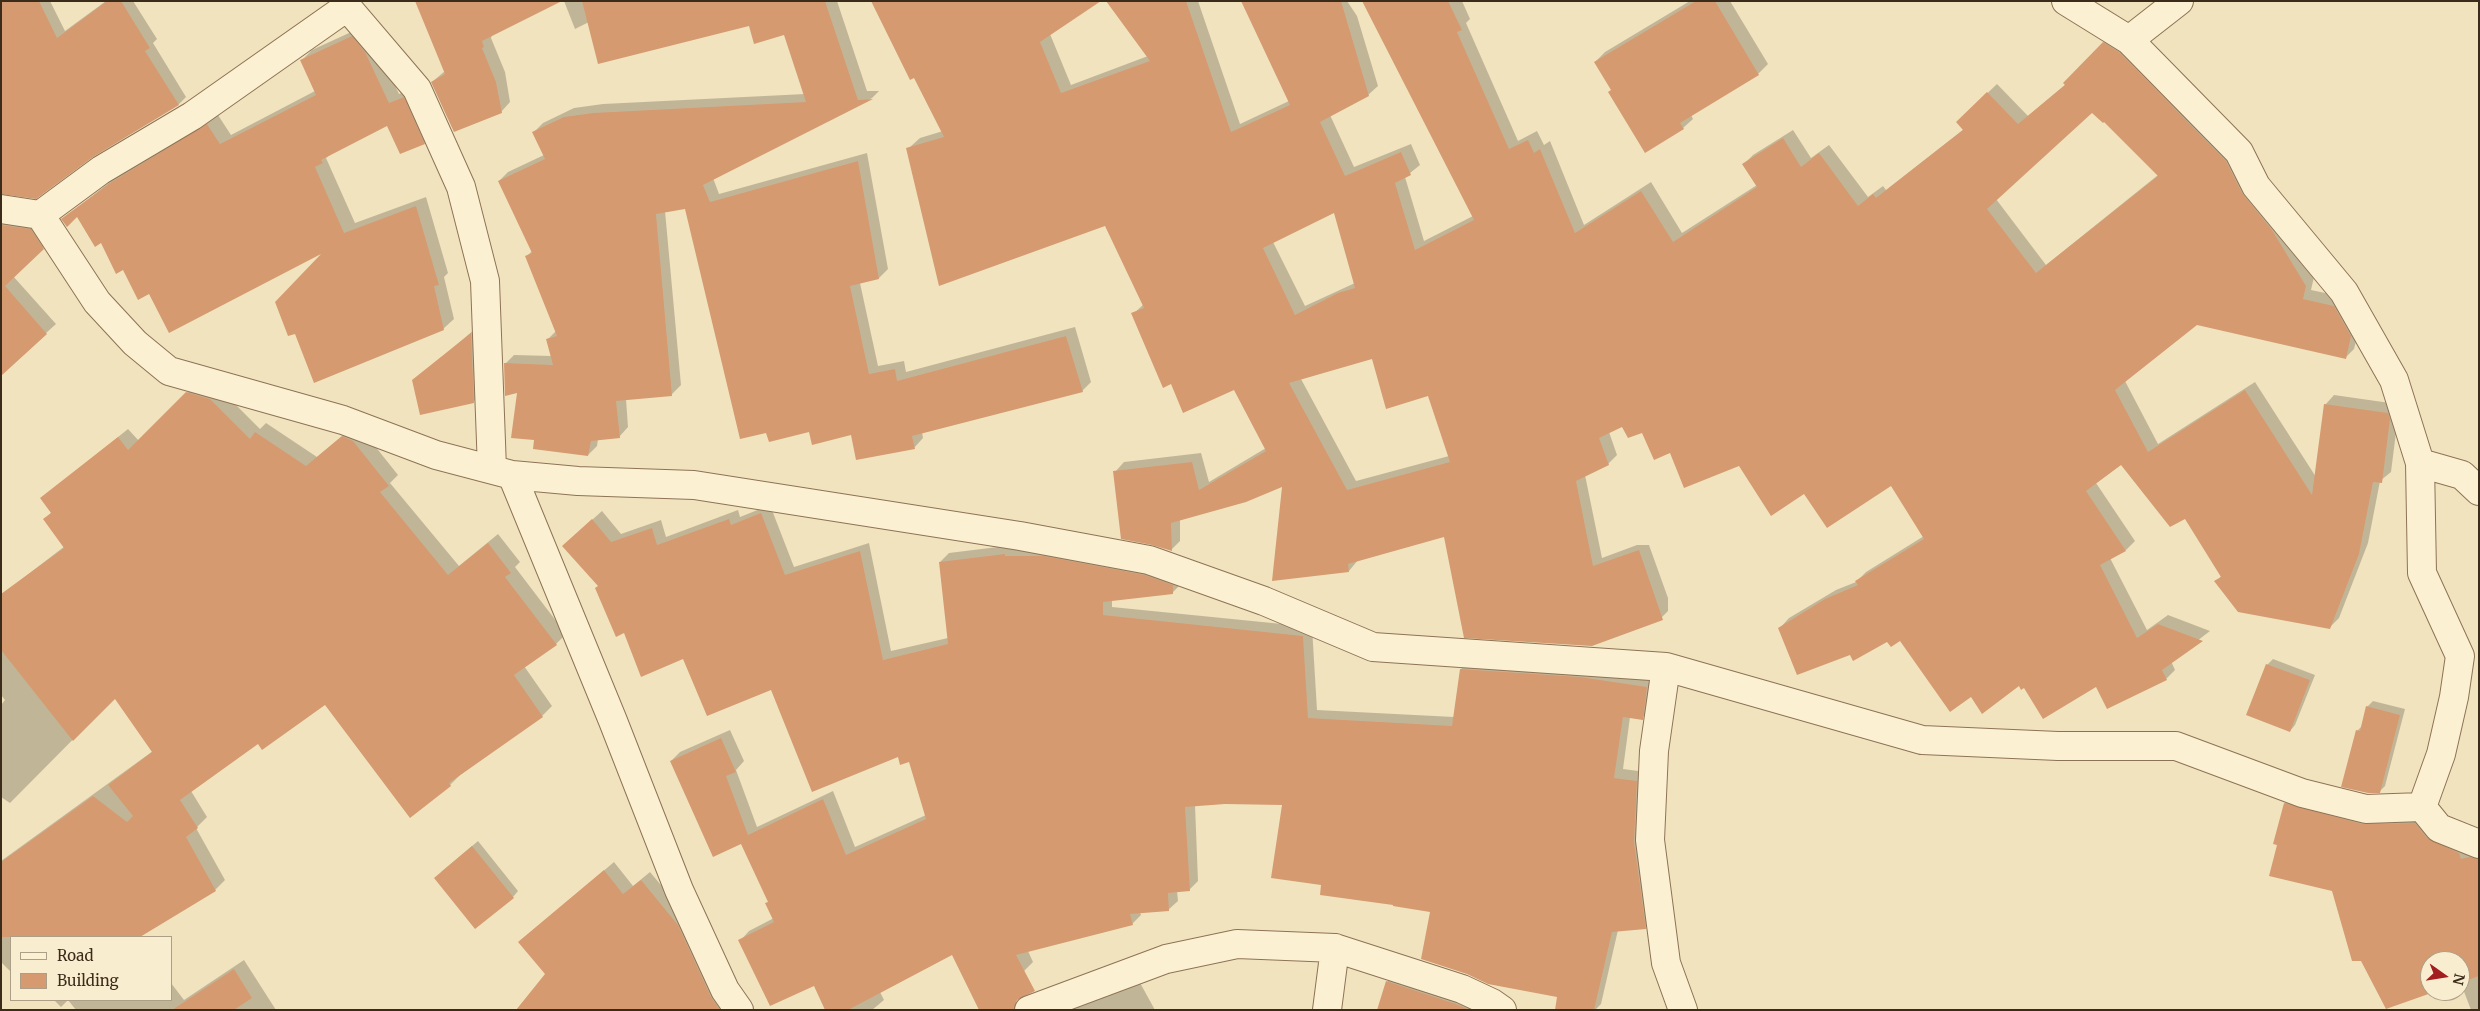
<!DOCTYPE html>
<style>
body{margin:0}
#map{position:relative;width:2480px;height:1011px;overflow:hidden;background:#f2e3bf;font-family:Merriweather,serif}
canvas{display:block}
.frame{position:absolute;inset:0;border:2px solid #3b2b1b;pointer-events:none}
.legend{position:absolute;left:10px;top:936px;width:162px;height:65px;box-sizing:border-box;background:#f9edcf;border:1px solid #ad9f87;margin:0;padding:6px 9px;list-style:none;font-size:15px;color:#3b2b1b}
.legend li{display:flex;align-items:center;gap:10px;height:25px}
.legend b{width:25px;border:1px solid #ad9f87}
.north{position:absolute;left:2420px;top:951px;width:50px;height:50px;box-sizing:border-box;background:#f9edcf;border:1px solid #ad9f87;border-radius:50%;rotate:103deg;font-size:14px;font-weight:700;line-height:20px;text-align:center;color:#3b2b1b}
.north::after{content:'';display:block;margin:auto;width:18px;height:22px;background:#a31f1f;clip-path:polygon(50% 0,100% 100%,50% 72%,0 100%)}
</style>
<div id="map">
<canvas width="2480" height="1011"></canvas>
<div class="frame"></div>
<ul class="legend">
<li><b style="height:6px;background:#fcf0d3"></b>Road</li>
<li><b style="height:14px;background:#d59a70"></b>Building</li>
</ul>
<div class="north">N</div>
</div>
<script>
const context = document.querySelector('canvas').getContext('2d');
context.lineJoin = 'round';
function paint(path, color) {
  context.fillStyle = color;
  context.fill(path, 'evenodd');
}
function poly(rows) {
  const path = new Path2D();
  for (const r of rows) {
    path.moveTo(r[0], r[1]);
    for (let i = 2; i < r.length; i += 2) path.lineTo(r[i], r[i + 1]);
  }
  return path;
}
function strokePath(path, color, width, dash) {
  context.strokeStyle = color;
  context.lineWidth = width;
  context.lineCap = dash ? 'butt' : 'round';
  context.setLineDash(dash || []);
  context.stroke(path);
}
const shadow = poly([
 [1,1,50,1,65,31,106,1,133,1,157,39,153,43,186,97,179,104,92,156],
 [417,1,492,35,491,38,505,72,510,102,501,112,432,82,445,71],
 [564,1,837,1,867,91,879,91,872,98,713,178,719,194,867,153,888,269,879,278,860,283,878,366,904,361,906,372,1075,327,1091,382,1082,391,922,432,923,438,914,448,852,434,810,431,686,208,665,211,681,385,672,394,626,399,628,427,619,437,598,439,597,446,588,455,535,439,518,392,505,364,514,355,552,356,547,340,556,331,527,256,532,251,499,181,508,172,544,155,534,132,543,123,574,108,603,104,805,94,785,34,750,25,589,22,575,29],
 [1108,1,1198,1,1240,124,1289,101,1242,1,1347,1,1357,16,1378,86,1368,95,1330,115,1354,167,1411,144,1420,165,1405,177,1424,241,1473,216,1375,1,1462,1,1470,19,1466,23,1518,141,1537,131,1544,145,1550,141,1584,225,1651,182,1682,233,1757,185,1744,164,1753,155,1793,130,1811,158,1829,145,1868,197,1883,186,1886,190,1964,129,1957,122,1997,84,2028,116,2066,84,2064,83,2113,33,2235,152,2314,277,2311,290,2344,297,2360,326,2354,349,2345,358,2197,324,2125,381,2158,444,2255,382,2316,477,2325,405,2334,395,2397,404,2399,409,2391,472,2380,481,2368,543,2339,618,2330,627,2216,582,2222,575,2185,517,2122,464,2096,483,2135,541,2126,550,2110,558,2147,630,2168,615,2210,631,2171,661,2175,670,2166,679,2097,685,2020,685,1971,696,1900,639,1888,640,1850,654,1780,628,1789,618,1836,590,1856,582,1866,572,1924,536,1891,485,1805,493,1740,465,1671,452,1643,431,1623,426,1609,432,1617,455,1608,464,1585,475,1602,558,1637,545,1649,545,1668,598,1668,611,1659,620,1445,536,1358,560,1349,571,1283,485,1180,519,1180,541,1171,550,1115,472,1124,462,1201,453,1209,482,1266,448,1235,389,1172,383,1133,314,1144,304,1105,224,910,147,920,138,943,131,915,76,1050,34,1071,85,1148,56],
 [2092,111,2104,120,2158,175,2046,265,1996,199],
 [1335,212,1355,283,1305,306,1273,242],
 [1372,358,1429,395,1449,456,1356,481,1301,379],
 [1690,1,1730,1,1768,64,1758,74,1691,115,1693,119,1683,128,1612,89,1595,62,1605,52],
 [362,27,375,42,399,94,414,88,434,133,424,143,388,124,331,154,326,158,355,223,426,197,448,273,444,277,454,319,443,329,296,332,327,251,150,292,124,268,77,215,71,213,121,173,218,115,231,135,315,91,301,61,312,50],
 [1,212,40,220,52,239,13,276,56,324,1,374],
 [482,323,485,390,473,402,414,381],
 [197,383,220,389,260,429,266,423,317,457,353,427,363,431,398,475,390,483,459,566,498,534,520,562,515,567,566,634,556,644,524,666,552,706,542,716,460,775,450,785,325,703,258,743,191,791,207,817,196,828,225,880,215,890,138,937,11,937,11,972,1,962,1,861,153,751,115,697,10,803,1,797,1,705,5,700,1,695,1,595,65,546,45,519,52,512,42,498,128,429,139,441],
 [770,505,794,567,869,543,891,651,948,638,940,562,949,553,1014,545,1053,548,1182,583,1173,592,1112,600,1112,607,1312,627,1317,710,1454,717,1461,669,1470,660,1656,678,1651,709,1642,718,1630,717,1623,769,1646,772,1654,919,1645,928,1618,930,1601,1004,1595,1010,1577,1010,1432,911,1323,884,1284,804,1225,803,1195,805,1198,881,1189,890,1177,891,1178,901,1168,910,1140,912,1141,915,1132,924,1028,951,1033,962,1024,971,953,954,880,992,884,1000,872,1010,827,1010,815,984,740,941,749,931,774,918,769,901,741,842,671,761,680,752,730,730,744,761,736,770,757,827,833,791,855,847,926,815,910,761,772,688,684,658,624,632,573,537,602,511,621,534,661,520,666,537,738,510,740,517],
 [2273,659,2315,675,2295,725,2290,731,2267,665],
 [2373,701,2405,709,2385,786,2379,792,2357,731,2363,725,2367,707],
 [2293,796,2423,816,2479,850,2479,1010,2471,1010,2460,981,2460,961,2430,961,2430,991,2433,991,2387,1008,2333,890,2278,844,2285,803],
 [478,841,518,891,513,897,441,872],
 [614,862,633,886,650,872,687,916,735,1010,556,1010,546,974,520,942],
 [244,960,276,1010,76,1010,68,1000,61,1007,54,1000,171,1000,171,983,184,1000],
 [1398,971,1487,1010,1379,1010,1387,982],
 [1139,981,1155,1010,1061,1010]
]);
const building = poly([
 [1,1,39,1,57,38,107,1,121,1,150,48,145,51,179,105,93,157,36,199,1,194],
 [415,1,562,1,482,41,484,47,482,48,496,82,502,113,454,132,431,82,445,74],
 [582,1,825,1,858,100,873,99,703,185,710,202,858,161,879,279,850,286,869,374,895,369,897,381,1066,336,1083,392,912,436,915,449,856,460,851,435,812,445,809,432,769,442,766,433,740,439,685,209,656,214,672,396,616,401,620,438,591,441,588,456,533,449,534,440,511,438,517,393,505,396,504,363,553,365,546,339,557,336,525,256,532,253,498,181,545,159,532,132,564,117,593,113,806,102,784,35,754,44,749,26,598,64],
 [871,1,1101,1,1040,42,1061,93,1150,61,1106,1,1186,1,1231,132,1290,105,1241,1,1341,1,1369,96,1320,122,1345,176,1401,152,1411,175,1395,183,1415,250,1474,220,1362,1,1448,1,1462,30,1457,32,1509,149,1528,140,1534,153,1540,149,1575,233,1641,191,1673,242,1757,187,1742,164,1783,138,1801,167,1819,153,1858,206,1873,194,1876,198,1963,130,1956,122,1987,92,2018,124,2065,85,2063,83,2103,42,2119,52,2226,161,2242,193,2272,230,2306,286,2303,299,2334,306,2351,336,2346,359,2197,325,2115,390,2148,452,2245,390,2312,495,2324,404,2388,413,2390,419,2382,483,2373,482,2359,554,2330,629,2238,612,2214,581,2221,577,2185,519,2170,527,2121,465,2086,491,2126,551,2100,565,2137,638,2158,624,2203,641,2162,670,2167,680,2107,709,2096,687,2043,719,2024,688,2021,690,2019,686,1982,714,1971,697,1950,712,1900,641,1891,647,1887,642,1853,661,1850,655,1797,675,1778,628,1825,599,1858,585,1855,581,1924,539,1891,486,1827,528,1804,494,1771,516,1739,466,1684,488,1670,453,1654,460,1642,433,1628,438,1622,427,1599,438,1609,465,1576,481,1593,566,1639,550,1663,620,1592,646,1464,638,1444,537,1348,564,1349,572,1272,581,1282,487,1246,502,1171,523,1172,551,1152,545,1121,539,1113,471,1192,462,1199,490,1266,451,1234,390,1183,413,1171,384,1163,388,1131,313,1144,308,1105,226,939,286,906,148,944,137,914,78,910,80],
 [2092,113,2103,123,2104,122,2158,176,2036,273,1987,209],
 [1334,213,1355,288,1338,293,1295,315,1263,248],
 [1372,359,1386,409,1428,396,1450,462,1347,490,1289,383],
 [1696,1,1715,1,1759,75,1680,123,1684,129,1645,153,1608,92,1611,90,1594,62],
 [352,36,365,52,389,103,404,97,425,144,400,154,387,126,321,160,323,163,315,167,344,233,416,206,439,285,434,286,444,330,314,383,295,334,288,336,275,302,321,254,169,333,149,294,138,300,123,270,116,274,101,243,95,247,77,217,67,227,61,219,110,183,207,124,220,144,316,95,300,60],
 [1,225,31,229,44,249,5,286,47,334,1,376],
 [471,333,474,403,420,415,412,380],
 [186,392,210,399,250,439,255,432,306,466,342,436,353,441,389,486,380,492,448,575,488,543,511,573,505,577,557,645,514,675,543,717,449,783,451,786,410,818,325,705,262,750,258,744,180,800,198,828,186,837,216,891,140,937,1,937,1,862,93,796,127,822,133,816,108,785,152,752,115,699,73,741,1,650,1,594,64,548,43,519,51,513,40,498,118,437,128,450],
 [761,513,785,575,860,551,883,660,948,644,939,562,1005,554,1005,556,1044,556,1145,575,1173,585,1173,594,1103,602,1103,615,1303,636,1308,718,1452,726,1460,669,1580,677,1647,687,1643,720,1623,717,1614,778,1637,781,1634,842,1646,929,1612,932,1594,1010,1555,1010,1557,997,1488,984,1467,974,1421,959,1430,912,1393,906,1393,905,1320,895,1321,885,1271,878,1282,805,1225,804,1185,807,1190,891,1168,893,1169,911,1130,914,1133,925,1016,955,1035,991,1017,1000,1014,1010,979,1010,952,955,848,1010,825,1010,814,986,770,1006,738,940,774,922,765,903,768,902,741,844,713,857,670,761,721,738,736,772,726,776,748,835,823,799,846,855,926,819,909,762,900,765,898,757,812,792,771,690,707,716,683,659,641,677,624,633,616,637,595,588,598,586,562,546,592,519,611,542,652,528,657,545,729,519,731,525],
 [2266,664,2310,680,2290,732,2246,715],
 [2366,706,2400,715,2380,793,2368,793,2341,787,2356,730,2360,731],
 [2284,803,2362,824,2415,823,2427,838,2459,853,2461,859,2469,857,2479,859,2479,976,2460,983,2460,961,2430,961,2430,991,2437,991,2386,1009,2361,961,2352,961,2332,891,2269,876,2277,845,2273,844],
 [472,846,514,898,475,929,434,878],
 [604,870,623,894,641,880,678,925,711,997,720,1010,516,1010,545,974,518,942],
 [234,969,252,998,234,1010,172,1010],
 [1386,981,1456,1004,1470,1010,1377,1010]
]);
const minor = poly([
 [344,1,347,7,417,89,461,187,485,281,492,469],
 [2066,1,2129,40,2239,152,2256,186,2344,292,2394,380,2420,463,2422,573,2460,656,2454,697,2441,754,2422,807,2439,828,2479,844],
 [2129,40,2179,1],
 [1,209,40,215,97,302,135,343,169,371,343,420,436,455,512,475,578,481,694,485,1020,536,1149,560,1264,601,1373,647,1666,667,1922,740,2058,746,2176,746,2302,793,2366,809,2422,807],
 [40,215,101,170,192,116,347,7],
 [2420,463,2462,475,2479,491],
 [512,475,613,721,679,890,725,990,739,1010],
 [1666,667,1654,751,1650,840,1666,963,1683,1010],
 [1029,1010,1166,959,1237,944,1335,948,1462,989,1492,1003,1502,1010],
 [1327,1010,1335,948]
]);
paint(shadow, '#0003');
paint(building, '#d59a70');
strokePath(minor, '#8d7355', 30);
strokePath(minor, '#fcf0d3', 28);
</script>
